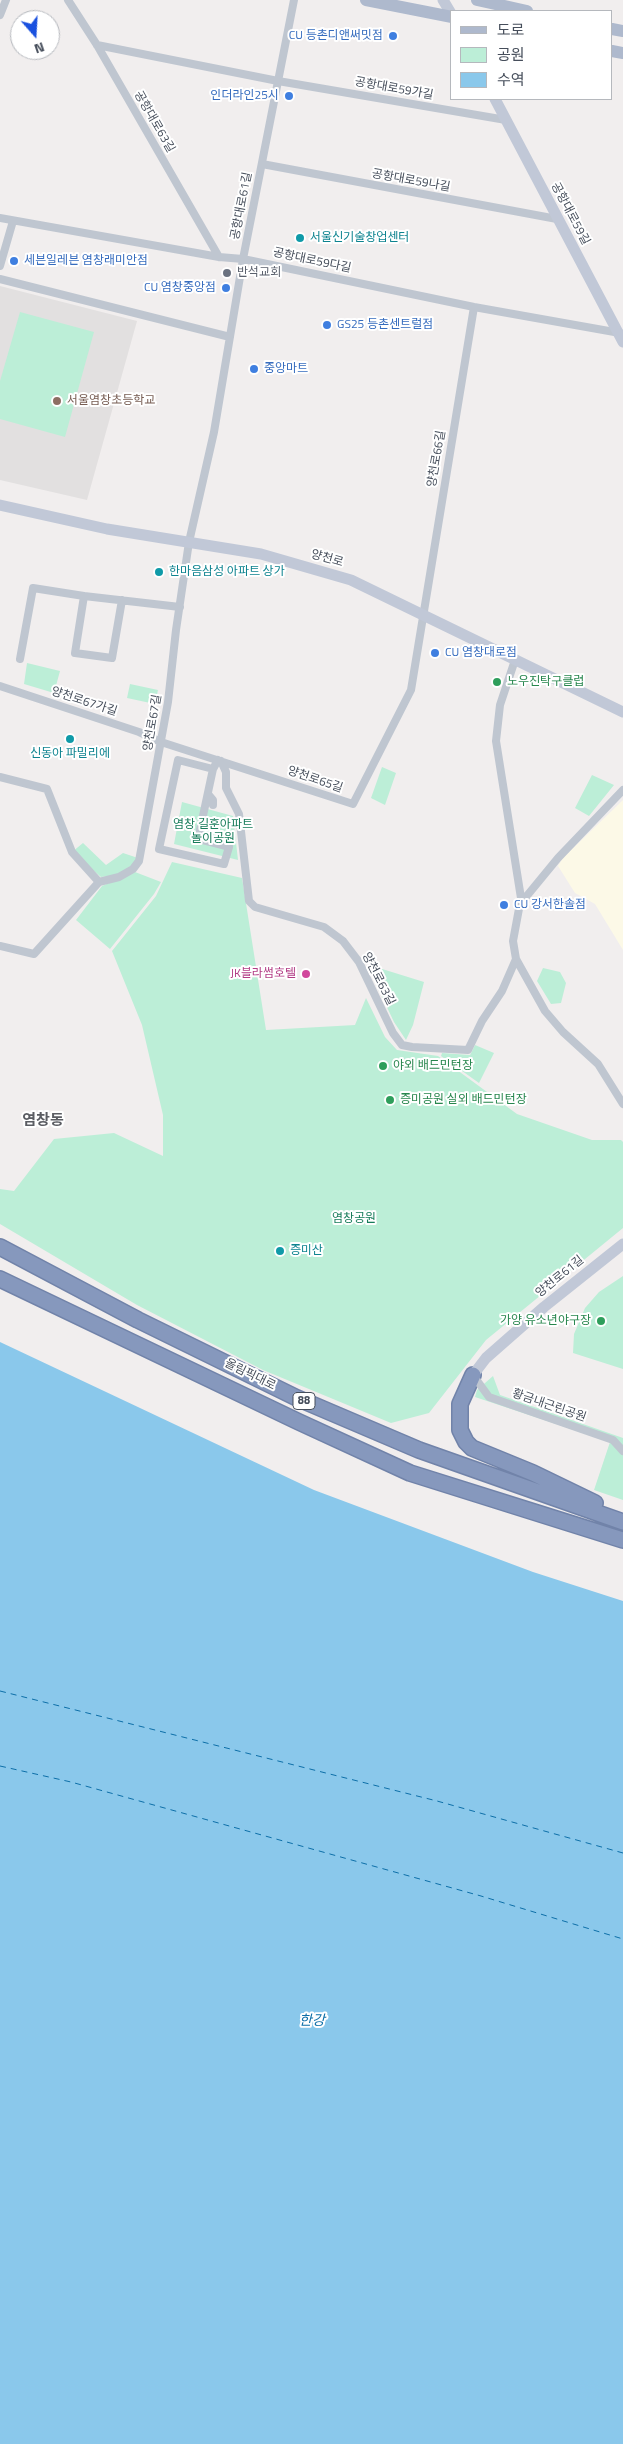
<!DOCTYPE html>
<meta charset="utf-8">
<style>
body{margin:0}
#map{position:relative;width:623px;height:2444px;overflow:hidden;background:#f1eeee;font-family:"Titillium Web","Noto Sans KR",sans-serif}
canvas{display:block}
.legend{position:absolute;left:450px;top:10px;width:162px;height:90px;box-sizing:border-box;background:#fff;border:1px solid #b5b8bd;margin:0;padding:6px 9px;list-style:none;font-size:15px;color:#464e5b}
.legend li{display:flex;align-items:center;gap:10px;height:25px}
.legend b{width:25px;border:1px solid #b5b8bd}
.north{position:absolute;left:10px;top:10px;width:50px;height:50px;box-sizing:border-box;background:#fff;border:1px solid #b5b8bd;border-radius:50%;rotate:161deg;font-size:14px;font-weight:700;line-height:20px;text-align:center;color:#464e5b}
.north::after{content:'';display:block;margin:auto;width:18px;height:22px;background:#1a51df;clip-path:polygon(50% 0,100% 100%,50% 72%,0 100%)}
</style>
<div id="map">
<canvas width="623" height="2444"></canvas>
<ul class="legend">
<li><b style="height:6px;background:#aeb9cd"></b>도로</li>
<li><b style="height:14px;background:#bceed7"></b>공원</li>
<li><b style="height:14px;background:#8ac8eb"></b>수역</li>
</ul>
<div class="north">N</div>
</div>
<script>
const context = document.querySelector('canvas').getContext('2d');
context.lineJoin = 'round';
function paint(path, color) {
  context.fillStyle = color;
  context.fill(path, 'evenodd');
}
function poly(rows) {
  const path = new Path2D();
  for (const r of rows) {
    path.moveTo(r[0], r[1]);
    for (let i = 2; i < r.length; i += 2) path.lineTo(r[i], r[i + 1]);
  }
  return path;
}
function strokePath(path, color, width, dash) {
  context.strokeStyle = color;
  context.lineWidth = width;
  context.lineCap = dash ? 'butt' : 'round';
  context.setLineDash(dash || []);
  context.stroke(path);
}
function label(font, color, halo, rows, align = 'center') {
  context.font = font + ' "Titillium Web","Noto Sans KR",sans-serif';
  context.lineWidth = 4;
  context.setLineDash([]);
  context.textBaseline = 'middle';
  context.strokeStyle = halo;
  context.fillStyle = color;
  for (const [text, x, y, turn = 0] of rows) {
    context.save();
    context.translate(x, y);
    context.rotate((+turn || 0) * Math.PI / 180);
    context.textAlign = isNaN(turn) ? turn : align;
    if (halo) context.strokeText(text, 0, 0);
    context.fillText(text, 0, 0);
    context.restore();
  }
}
const commercial = poly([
 [623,800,623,950,595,904,575,893,558,866,563,858]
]);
const education = poly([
 [0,286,137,321,87,500,0,480]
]);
const green = poly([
 [20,312,94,332,65,437,0,419,0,381],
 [27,663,60,671,54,693,24,684],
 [130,684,158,690,155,704,127,698],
 [382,767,396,773,385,805,371,798],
 [592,775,614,785,589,816,575,808],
 [182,802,233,816,238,860,174,844],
 [83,843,106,865,123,853,138,858,131,866,117,875,101,877,72,852],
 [172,862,242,878,266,1030,355,1025,366,998,385,1037,397,1050,438,1056,517,1114,592,1140,621,1140,623,1142,623,1228,486,1340,429,1413,391,1423,263,1370,137,1305,0,1224,0,1189,14,1191,54,1139,114,1133,163,1156,163,1115,142,1025,112,951,156,896],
 [135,872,161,882,154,894,110,949,76,920,102,886],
 [379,968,424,982,413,1025,406,1040,394,1022,374,980],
 [543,968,560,972,566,983,561,1003,551,1004,537,981],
 [475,1045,494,1053,479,1083,441,1056,442,1053,470,1055],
 [623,1276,623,1369,573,1353,574,1334,585,1308,599,1292],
 [493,1376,500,1395,623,1438,623,1500,594,1490,610,1442,475,1397,477,1390]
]);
const water = poly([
 [0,1342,314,1490,533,1572,623,1601,623,2444,0,2444]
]);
const ferry = poly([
 [0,1691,437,1801,623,1853],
 [0,1766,71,1782,481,1896,623,1939]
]);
const street = poly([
 [68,0,97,45,219,257],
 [0,15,6,0],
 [97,45,278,81,506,120],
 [262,164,557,219],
 [0,218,219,257,243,259,474,307,620,333],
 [0,266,13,221],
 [0,279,230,337],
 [84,596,75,653,112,658,122,600],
 [20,659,33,588,84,596,180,607],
 [0,686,139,732,161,742,353,804,411,690,474,307],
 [221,761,226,772,226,788,239,814,249,901,255,907,324,927,343,941,359,962,393,1033,402,1045,412,1047,468,1050,482,1021,502,991,516,959,513,941,521,898,496,741,500,705,515,660],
 [213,769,178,760,159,849,224,864,229,847,198,839,213,769,218,760],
 [0,777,47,789,72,852,99,882],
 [208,794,213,800,213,805],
 [521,903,558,858,623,790],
 [0,946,34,954,99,882,119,877,133,869,139,861,168,702,176,630,189,542,214,432,243,259,294,0],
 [516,959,545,1011,563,1032,598,1064,623,1104],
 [473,1375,489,1397,613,1440,623,1451]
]);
const secondary = poly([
 [443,0,452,15],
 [495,99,623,342],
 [0,505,107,529,261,554,351,580,623,712],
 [473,1375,486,1358,544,1307,623,1244]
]);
const primary = poly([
 [366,0,452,17],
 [477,0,527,11],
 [612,29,623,31],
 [612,51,623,53]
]);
const highway = poly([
 [0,1247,138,1320,297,1398,419,1450,623,1522],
 [0,1279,299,1422,410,1473,623,1540],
 [473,1375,460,1404,460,1430,466,1442,472,1448,533,1473,595,1503]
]);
const markers = [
 [393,36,5,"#3f7fe0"],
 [289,96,5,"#3f7fe0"],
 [300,238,5,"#0f9aa8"],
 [14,261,5,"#3f7fe0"],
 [227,273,5,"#6b7280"],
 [226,288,5,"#3f7fe0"],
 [327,325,5,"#3f7fe0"],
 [254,369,5,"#3f7fe0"],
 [57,401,5,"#8d6e63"],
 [159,572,5,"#0f9aa8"],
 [435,653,5,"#3f7fe0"],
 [497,682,5,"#2e9e5b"],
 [70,739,5,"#0f9aa8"],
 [504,905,5,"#3f7fe0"],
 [306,974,5,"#d1479c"],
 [383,1066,5,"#2e9e5b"],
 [390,1100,5,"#2e9e5b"],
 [280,1251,5,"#0f9aa8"],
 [601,1321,5,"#2e9e5b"]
];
const shields = [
 [304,1401,22]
];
const shieldNames = [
 ["88",304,1401]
];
const shopNames = [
 ["CU 등촌디앤써밋점",383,36,"right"],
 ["인더라인25시",279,96,"right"],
 ["세븐일레븐 염창래미안점",24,261],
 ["CU 염창중앙점",216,288,"right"],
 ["GS25 등촌센트럴점",337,325],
 ["중앙마트",264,369],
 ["CU 염창대로점",445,653],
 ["CU 강서한솔점",514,905]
];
const streetNames = [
 ["공항대로59가길",394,89,10],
 ["공항대로63길",154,122,60],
 ["공항대로59나길",411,181,10],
 ["공항대로61길",242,206,-79],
 ["공항대로59길",570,214,62],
 ["공항대로59다길",312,261,12],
 ["양천로66길",437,459,-80],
 ["양천로",327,559,16],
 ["양천로67가길",84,702,18],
 ["양천로67길",153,723,-80],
 ["양천로65길",315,780,19],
 ["양천로63길",378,979,63],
 ["양천로61길",560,1277,-39],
 ["올림픽대로",250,1375,26],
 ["황금내근린공원",549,1406,19]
];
const cultureNames = [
 ["서울신기술창업센터",310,238],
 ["한마음삼성 아파트 상가",169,572],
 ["신동아 파밀리에",70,754,"center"],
 ["증미산",290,1251]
];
const worshipNames = [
 ["반석교회",237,273]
];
const educationNames = [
 ["서울염창초등학교",67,401]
];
const leisureNames = [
 ["노우진탁구클럽",507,682],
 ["야외 배드민턴장",393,1066],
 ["증미공원 실외 배드민턴장",400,1100],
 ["가양 유소년야구장",591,1321,"right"]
];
const parkNames = [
 ["염창 길훈아파트",213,825],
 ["놀이공원",213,839],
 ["염창공원",354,1219]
];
const hotelNames = [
 ["JK블라썸호텔",296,974]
];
const waterNames = [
 ["한강",312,2022]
];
const quarterNames = [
 ["염창동",43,1121]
];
paint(commercial, '#fcf9e7');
paint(education, '#e2e0e0');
paint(green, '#bceed7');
paint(water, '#8ac8eb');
strokePath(ferry, '#0d6fa8', 1, [6, 5]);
strokePath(highway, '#7183a9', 18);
strokePath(street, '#bfc6d0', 8);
strokePath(secondary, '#c1c8d7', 11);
strokePath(primary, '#aeb9cd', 12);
strokePath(highway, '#8698bd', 15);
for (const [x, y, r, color] of markers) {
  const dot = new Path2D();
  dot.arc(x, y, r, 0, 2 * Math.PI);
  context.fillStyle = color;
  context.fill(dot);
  strokePath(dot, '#fff', 2);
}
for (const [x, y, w] of shields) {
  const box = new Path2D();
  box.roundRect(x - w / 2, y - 8.5, w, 17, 4);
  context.fillStyle = '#fff';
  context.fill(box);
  strokePath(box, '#464e5b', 1);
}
label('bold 11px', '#464e5b', null, shieldNames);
label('12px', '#366cbe', '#fff', shopNames, 'left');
label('12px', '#464e5b', '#fff', streetNames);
label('12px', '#0d838f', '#fff', cultureNames, 'left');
label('12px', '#5b616d', '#fff', worshipNames, 'left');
label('12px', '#785e54', '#fff', educationNames, 'left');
label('12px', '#27864d', '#fff', leisureNames, 'left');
label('12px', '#177c5a', '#fff', parkNames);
label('12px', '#b23c85', '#fff', hotelNames, 'right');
label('italic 14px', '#0d6fa8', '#fff', waterNames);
label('bold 15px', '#5b5d63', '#fff', quarterNames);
</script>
